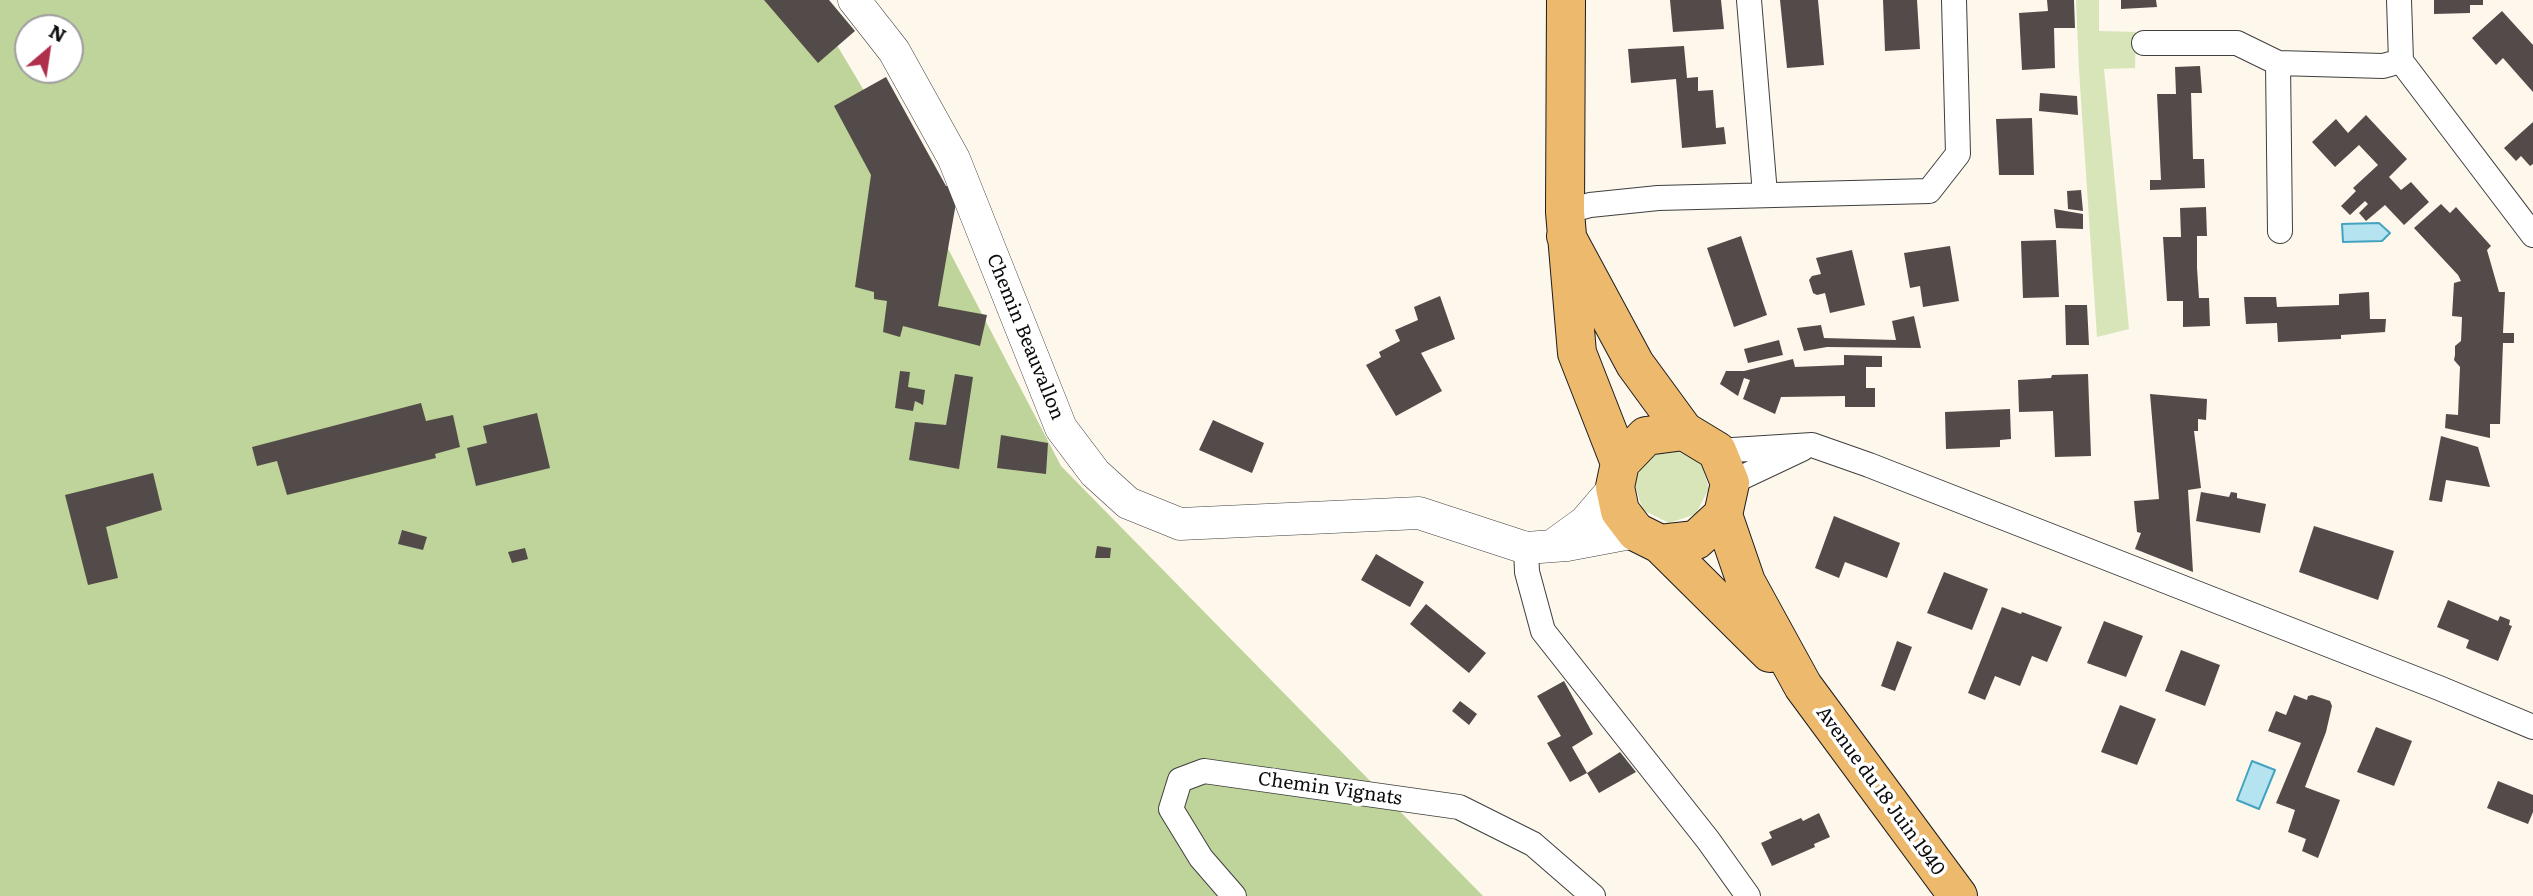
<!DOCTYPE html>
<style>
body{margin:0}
#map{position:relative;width:2533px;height:896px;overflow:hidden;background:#fdf7ec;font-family:Literata,serif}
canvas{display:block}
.north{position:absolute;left:14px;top:14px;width:70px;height:70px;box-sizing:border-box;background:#fff;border:2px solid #9e9e9e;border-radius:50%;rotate:29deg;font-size:19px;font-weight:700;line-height:28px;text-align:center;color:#0c0c0c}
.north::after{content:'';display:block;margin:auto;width:24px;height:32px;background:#af304b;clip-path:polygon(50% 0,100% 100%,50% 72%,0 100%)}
</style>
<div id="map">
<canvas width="2533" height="896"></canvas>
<div class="north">N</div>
</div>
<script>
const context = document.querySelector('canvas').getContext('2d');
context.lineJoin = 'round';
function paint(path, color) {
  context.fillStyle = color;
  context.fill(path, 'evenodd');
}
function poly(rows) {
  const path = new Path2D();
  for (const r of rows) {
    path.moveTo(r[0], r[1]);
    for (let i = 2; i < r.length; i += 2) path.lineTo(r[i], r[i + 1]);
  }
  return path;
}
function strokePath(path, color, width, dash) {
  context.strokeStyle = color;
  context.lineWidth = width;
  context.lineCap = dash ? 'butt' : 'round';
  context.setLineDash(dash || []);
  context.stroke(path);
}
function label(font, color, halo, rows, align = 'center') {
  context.font = font + ' Literata,serif';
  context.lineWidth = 7;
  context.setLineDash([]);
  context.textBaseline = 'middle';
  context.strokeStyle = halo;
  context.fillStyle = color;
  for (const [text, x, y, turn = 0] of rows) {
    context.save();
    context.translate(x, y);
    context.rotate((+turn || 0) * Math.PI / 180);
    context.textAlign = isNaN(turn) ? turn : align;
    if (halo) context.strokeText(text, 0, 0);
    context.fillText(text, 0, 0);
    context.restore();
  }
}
const green = poly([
 [2076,0,2099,0,2099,31,2136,32,2135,68,2104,69,2129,329,2097,337,2079,70],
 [1674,448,1700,461,1709,488,1696,514,1669,523,1643,510,1634,483,1647,457]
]);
const forest = poly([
 [0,0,810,0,878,114,1061,466,1483,896,0,896],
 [28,28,70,28,70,70,28,70]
]);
const water = poly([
 [2379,223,2390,233,2382,241,2343,242,2342,224,2379,223],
 [2252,761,2275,770,2259,809,2237,800,2252,761]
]);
const building = poly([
 [764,0,829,0,855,31,818,63],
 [1670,0,1721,0,1724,29,1673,32],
 [1780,0,1818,0,1824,65,1787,68],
 [1883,0,1917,0,1920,49,1885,51],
 [2047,0,2074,0,2075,28,2054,28,2055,68,2022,70,2019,13,2048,11],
 [2121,0,2156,0,2157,7,2121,9],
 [2434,0,2483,0,2483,5,2470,5,2470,13,2434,14],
 [2502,11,2533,45,2533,92,2503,58,2496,65,2472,38],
 [1684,46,1687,78,1698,77,1698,91,1713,90,1716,128,1724,127,1726,144,1682,148,1676,79,1631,83,1628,49],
 [2200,66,2202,93,2191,93,2193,159,2204,159,2205,188,2150,190,2150,180,2161,180,2157,94,2176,94,2175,67],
 [886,77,946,186,951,186,956,203,938,306,987,315,980,346,903,326,900,337,883,332,887,301,874,299,874,292,855,287,871,175,834,106],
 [2040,93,2077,96,2078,115,2039,111],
 [2366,115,2407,159,2389,177,2401,190,2411,182,2429,202,2404,225,2385,205,2366,221,2359,213,2368,204,2365,201,2350,215,2341,206,2356,191,2353,188,2378,165,2359,145,2335,167,2312,142,2336,119,2348,133],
 [2032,118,2034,175,1999,175,1996,119],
 [2533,122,2533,164,2530,166,2521,156,2516,161,2504,148],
 [2081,190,2083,211,2068,209,2067,191],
 [2441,204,2450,213,2456,207,2491,246,2487,250,2499,292,2505,292,2503,333,2514,333,2514,343,2503,343,2500,424,2490,424,2490,438,2445,428,2446,414,2458,415,2460,367,2454,360,2455,355,2455,346,2461,341,2462,317,2452,316,2454,283,2461,281,2458,275,2414,228],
 [2206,207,2207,236,2197,236,2197,268,2199,298,2209,298,2210,326,2183,327,2183,301,2167,301,2163,237,2181,237,2180,208],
 [2054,209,2083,214,2083,229,2056,228],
 [1741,236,1767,315,1734,327,1707,248],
 [2056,240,2059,297,2023,298,2021,241],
 [1950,246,1959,301,1923,307,1920,286,1910,288,1904,253],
 [1852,250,1865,305,1830,313,1825,293,1817,295,1813,293,1809,280,1812,276,1821,274,1816,258],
 [2369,292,2370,319,2386,319,2385,332,2341,335,2341,339,2278,342,2277,323,2246,324,2244,297,2276,297,2277,307,2339,305,2339,294],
 [1440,296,1455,339,1421,353,1442,391,1396,416,1366,365,1381,357,1379,352,1400,341,1395,330,1418,320,1414,307],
 [2065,305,2087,305,2089,345,2066,345],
 [1914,316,1921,348,1827,347,1804,351,1797,328,1821,325,1824,338,1896,340,1892,321],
 [1779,340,1783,355,1748,363,1744,349],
 [1844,355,1882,356,1882,367,1866,367,1866,388,1875,388,1875,407,1845,407,1845,396,1781,397,1775,414,1743,399,1750,380,1744,378,1738,396,1720,384,1726,371,1744,371,1793,359,1795,367,1844,365],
 [900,371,910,372,908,387,925,390,923,405,915,401,913,411,895,408],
 [955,374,973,377,959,469,909,460,915,422,946,425],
 [2088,374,2091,456,2055,457,2053,411,2019,412,2018,380,2051,378,2052,375],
 [2150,394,2207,399,2206,420,2198,419,2198,431,2194,431,2201,488,2188,490,2193,572,2135,549,2141,533,2137,532,2134,501,2159,499],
 [421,403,426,421,453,415,460,447,435,454,436,458,287,495,277,461,257,466,252,447],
 [2010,409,2011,439,2000,440,2000,447,1946,449,1945,412],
 [537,413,550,468,476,486,467,448,487,443,483,426],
 [1213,420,1264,443,1252,473,1199,450],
 [1001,435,1048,443,1046,474,997,468],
 [2441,436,2478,447,2490,487,2446,480,2442,502,2429,500],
 [153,473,162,510,106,527,118,578,88,585,65,495],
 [2201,492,2229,497,2231,492,2237,493,2237,498,2266,504,2260,533,2196,521],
 [1834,516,1900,543,1887,578,1845,562,1839,578,1815,568],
 [2314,526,2394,551,2378,600,2299,572],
 [402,530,427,537,423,550,398,544],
 [1097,546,1111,548,1110,558,1095,558],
 [525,548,528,559,512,563,508,552],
 [1376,554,1424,582,1410,607,1361,580],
 [1944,572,1988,589,1972,630,1927,613],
 [2448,600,2498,621,2500,616,2510,620,2509,625,2512,626,2498,661,2466,648,2469,640,2437,627],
 [1426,604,1486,653,1469,673,1410,624],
 [2002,607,2021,614,2022,612,2062,627,2047,662,2032,656,2020,686,1995,676,1985,700,1968,693],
 [2104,621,2143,636,2126,677,2087,663],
 [1897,641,1912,647,1895,691,1881,686],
 [2181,650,2220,665,2205,706,2165,691],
 [1564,681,1593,734,1572,747,1587,773,1570,782,1547,743,1561,736,1537,696],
 [2294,695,2307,700,2308,696,2312,695,2330,701,2332,706,2326,732,2305,787,2340,800,2318,858,2302,851,2306,839,2288,832,2295,810,2276,803,2301,743,2268,731,2276,711,2286,715],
 [1460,701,1477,714,1469,725,1452,711],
 [2120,705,2156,719,2137,765,2101,752],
 [2376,727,2412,741,2394,786,2357,772],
 [1620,752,1636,772,1599,793,1587,773],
 [2498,781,2533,795,2533,812,2528,824,2487,808],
 [1819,813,1830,837,1814,844,1815,847,1772,866,1761,843,1772,838,1769,832,1801,818,1803,821]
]);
const minor = poly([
 [1749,0,1765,194],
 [2399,0,2401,61,2533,235],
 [2144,43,2237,43,2278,63],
 [1565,212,1590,205,1658,198,1929,191,1958,154,1954,0],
 [2280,231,2278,63,2383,66,2401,61],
 [1717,451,1812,445,1869,465,2439,688,2533,727],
 [1730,483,1802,449],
 [1526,548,1527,572,1543,631,1708,840,1748,896],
 [1234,896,1201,858,1171,809,1180,780,1204,771,1459,807,1533,844,1593,896]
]);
const tertiary = poly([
 [854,0,894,51,954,159,1061,428,1095,473,1128,503,1180,524,1419,513,1526,548,1567,545,1636,532],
 [1556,543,1585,522,1615,487]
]);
const primary = poly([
 [1566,0,1565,212,1577,353,1620,463],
 [1566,236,1635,364,1684,431,1717,451,1730,483,1723,515,1696,540,1660,544,1636,532,1620,511,1615,487,1620,463,1646,436,1684,431],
 [1723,515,1746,582,1803,686,1958,896],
 [1660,544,1770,653]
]);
const streetNames = [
 ["Chemin Beauvallon",1025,337,68],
 ["Chemin Vignats",1330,789,8],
 ["Avenue du 18 Juin 1940",1880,791,54]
];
paint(green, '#d7e5b9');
paint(forest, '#bed49a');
paint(water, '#b5e4f0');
strokePath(water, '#43a3c1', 2);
paint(building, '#534b49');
strokePath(minor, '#3f3f3f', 26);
strokePath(tertiary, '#3f3f3f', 33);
strokePath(primary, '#1d1d1d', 40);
strokePath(minor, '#fff', 24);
strokePath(tertiary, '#fff', 32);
strokePath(primary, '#edb96d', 38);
label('19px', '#0c0c0c', '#fff', streetNames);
</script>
